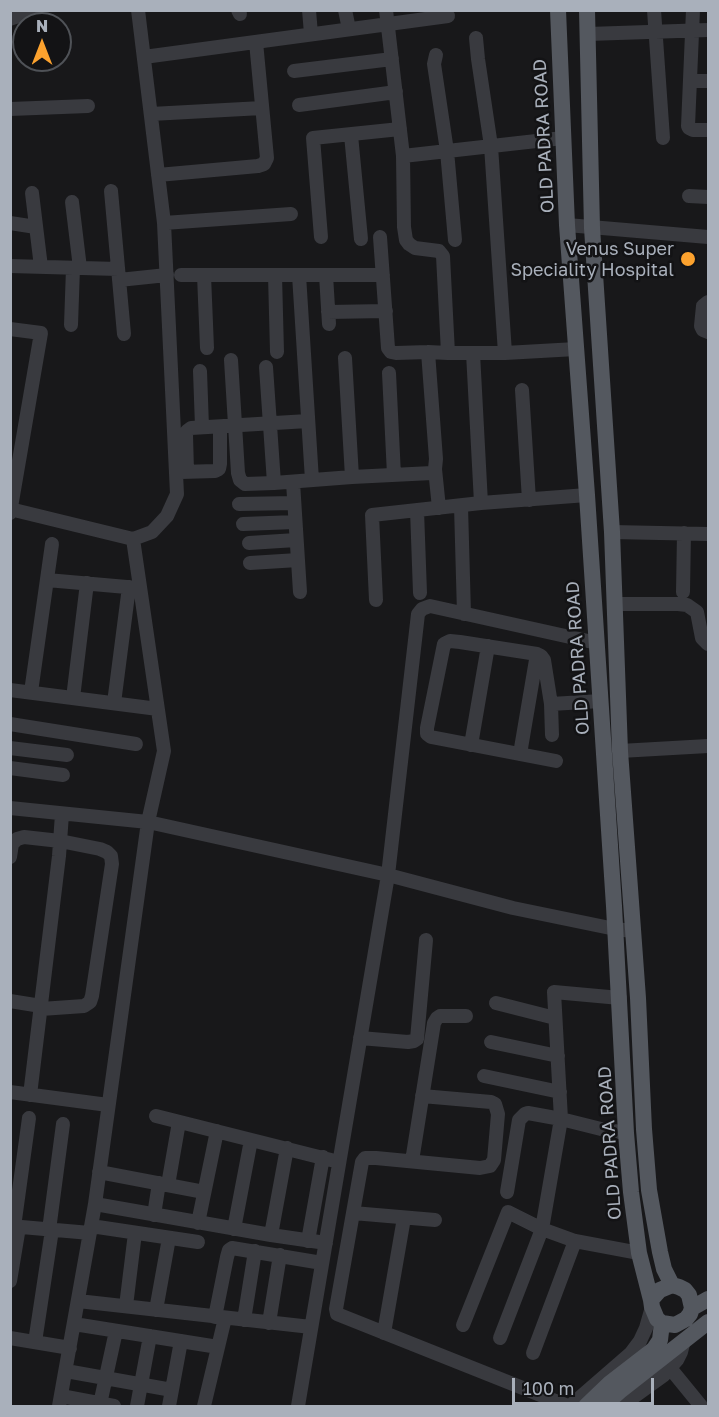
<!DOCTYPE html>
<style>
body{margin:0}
#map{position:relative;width:719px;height:1417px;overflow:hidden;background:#18181a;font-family:"Golos Text",sans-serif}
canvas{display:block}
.frame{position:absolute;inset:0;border:12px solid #a9b0bb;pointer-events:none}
.north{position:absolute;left:12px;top:12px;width:60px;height:60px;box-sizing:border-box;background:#131315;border:2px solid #4f5257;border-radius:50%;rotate:0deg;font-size:16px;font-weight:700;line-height:24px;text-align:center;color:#a9b0bb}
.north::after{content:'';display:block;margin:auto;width:21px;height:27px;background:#fca22e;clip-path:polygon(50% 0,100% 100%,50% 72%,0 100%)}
.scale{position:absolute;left:512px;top:1378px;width:142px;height:27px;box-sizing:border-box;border:3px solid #a9b0bb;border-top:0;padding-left:8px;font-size:18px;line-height:21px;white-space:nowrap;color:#a9b0bb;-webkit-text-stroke:4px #131315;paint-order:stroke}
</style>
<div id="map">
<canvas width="719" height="1417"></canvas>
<div class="frame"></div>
<div class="north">N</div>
<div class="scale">100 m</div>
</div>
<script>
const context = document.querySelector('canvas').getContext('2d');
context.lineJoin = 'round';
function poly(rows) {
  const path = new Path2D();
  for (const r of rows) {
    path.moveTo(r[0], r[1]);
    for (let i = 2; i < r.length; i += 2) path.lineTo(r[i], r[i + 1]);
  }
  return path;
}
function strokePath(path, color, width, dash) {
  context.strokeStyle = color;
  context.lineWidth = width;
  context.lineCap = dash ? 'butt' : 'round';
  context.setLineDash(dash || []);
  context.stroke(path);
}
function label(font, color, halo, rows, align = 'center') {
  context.font = font + ' "Golos Text",sans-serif';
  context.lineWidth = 5;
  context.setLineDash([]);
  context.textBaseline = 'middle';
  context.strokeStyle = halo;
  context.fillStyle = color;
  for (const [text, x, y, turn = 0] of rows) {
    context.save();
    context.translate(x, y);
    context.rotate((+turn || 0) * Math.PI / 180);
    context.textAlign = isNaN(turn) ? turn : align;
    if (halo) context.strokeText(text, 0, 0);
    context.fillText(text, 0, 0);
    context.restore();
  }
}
const minor = poly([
 [238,10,240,14],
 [309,10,311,34],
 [345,10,349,29],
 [386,10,403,156,563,138],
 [654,10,663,138],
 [693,10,688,126,689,128,693,130,708,130],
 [10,19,36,10],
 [588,34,708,30],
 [476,38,478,59,491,146,505,353],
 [436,55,434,64,447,151,455,240],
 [144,57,448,16],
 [294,71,392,59],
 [690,81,708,81],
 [299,105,396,92],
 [10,109,88,106],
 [151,114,262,108],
 [351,135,361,239],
 [403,156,404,227,406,240,409,244,415,248,439,251,443,256,448,353,505,353,576,349],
 [158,175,258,166,264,164,267,158,256,42],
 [111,191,124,334],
 [32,193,41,267],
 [689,196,708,197],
 [72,202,80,268],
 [10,223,36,227],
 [164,223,291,214],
 [567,225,708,237],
 [321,237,313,138,400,129],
 [380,237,388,348,391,352,396,353,428,352],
 [10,266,118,269],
 [181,275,383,275],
 [204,275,207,348],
 [275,275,277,352],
 [299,275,312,480],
 [326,275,329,324],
 [119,280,167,275],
 [708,302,703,306,701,326,703,330,708,332],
 [328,312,386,311],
 [71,325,73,268],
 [10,329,41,333,10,513],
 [473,353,481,503],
 [345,358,352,477],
 [231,360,238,473,240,480,245,484,274,483,352,477,432,473,435,469,436,459,428,352,448,353],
 [266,367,274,483],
 [200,371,202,427],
 [389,373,394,475],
 [522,390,529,500],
 [435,469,439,508],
 [187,471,186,435,187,431,191,428,308,421],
 [181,472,215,471,219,469,220,464,220,427],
 [293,482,300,592],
 [239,504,294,503],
 [461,506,464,614],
 [10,509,133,539,164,751,148,822,95,1204,59,1406],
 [417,510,420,593],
 [243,524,295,522],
 [612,532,708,534],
 [133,539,152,532,167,516,177,494,164,223,138,10],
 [249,543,296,540],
 [250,563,298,560],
 [47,580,138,588],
 [683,592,684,533],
 [376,600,372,515,481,503,587,495],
 [614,604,678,604,687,605,697,612,702,638,708,644],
 [10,690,158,709],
 [31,692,52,544],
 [73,698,87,583],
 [114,703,129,587],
 [551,704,601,701],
 [10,724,136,744],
 [552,735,551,704,544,660,541,656,537,654,460,642,450,641,444,644,427,728,427,734,431,737,556,761],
 [471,745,488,646],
 [10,748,67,755],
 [620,751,708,746],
 [520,754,537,654],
 [10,768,63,775],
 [10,808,148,822,388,875,513,908,615,929,633,931],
 [10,857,12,844,17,839,24,837,60,841,100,849,107,852,111,856,112,864,92,996,90,1002,84,1006,41,1009],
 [10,1001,41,1006],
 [496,1003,555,1018],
 [360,1038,408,1042,414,1041,417,1039,426,940],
 [491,1042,558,1056],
 [484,1076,560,1092],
 [10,1092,108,1105],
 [30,1095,59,856,62,814],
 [422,1096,491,1102,495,1104,498,1114,494,1160,490,1166,480,1168,376,1158,365,1158,362,1162,336,1309,337,1314,568,1406],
 [156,1116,339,1162],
 [412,1161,434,1023,437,1018,440,1016,466,1016],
 [99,1172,204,1192],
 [168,1185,179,1122],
 [507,1192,519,1120,525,1114,528,1113,561,1119,601,1129,626,1133],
 [95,1204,271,1235,326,1243],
 [353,1213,435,1220],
 [154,1215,159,1183],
 [198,1223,217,1131],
 [10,1226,90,1233],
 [91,1226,198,1242],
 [14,1227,29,1118],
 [234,1229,251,1140],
 [49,1230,63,1124],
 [271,1235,287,1148],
 [308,1241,323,1157],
 [10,1281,19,1227],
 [78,1301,311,1327],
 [126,1306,135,1233],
 [156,1310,169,1238],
 [215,1317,227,1257,229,1250,232,1248,322,1263],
 [244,1320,255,1251],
 [269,1323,280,1255],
 [74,1324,218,1347],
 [463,1325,508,1212,542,1229,575,1241,639,1253],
 [384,1333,404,1218],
 [10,1338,70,1348],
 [500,1338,542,1229,561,1119,554,992,620,998],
 [35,1342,52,1230],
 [533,1353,575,1241],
 [670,1368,701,1406],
 [66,1371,172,1390],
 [61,1396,114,1406],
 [100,1404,116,1331],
 [137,1406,150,1336],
 [169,1406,181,1341],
 [204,1406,225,1318],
 [298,1406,388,875,418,614,422,609,430,606,597,643],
 [570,1406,631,1353,640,1341,646,1328,652,1307],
 [621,1406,664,1375,670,1368,677,1360,681,1352,684,1340]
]);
const major = poly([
 [558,10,567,225,587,495,614,906,626,1133,631,1192,639,1253,651,1300],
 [587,10,592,228,612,532,620,751,638,998,644,1129,649,1190,660,1252,664,1269,672,1285],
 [672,1285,679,1287,685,1290,689,1295,692,1308,690,1314,686,1319,675,1325,662,1323,657,1319,652,1307,651,1300,660,1290,672,1285],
 [692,1308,708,1299],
 [586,1406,610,1383,654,1349,660,1340,662,1323],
 [603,1406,620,1391,708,1322]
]);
const markers = [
 [688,259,8,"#fca22e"]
];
const streetNames = [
 ["OLD PADRA ROAD",544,136,-93],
 ["OLD PADRA ROAD",578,658,-94],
 ["OLD PADRA ROAD",610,1143,-94]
];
const poiNames = [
 ["Venus Super",674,249],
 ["Speciality Hospital",674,270]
];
strokePath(minor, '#393a3f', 14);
strokePath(major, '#54585f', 16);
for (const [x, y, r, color] of markers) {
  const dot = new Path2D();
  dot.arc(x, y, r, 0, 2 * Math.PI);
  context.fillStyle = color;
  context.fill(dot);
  strokePath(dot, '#131315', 2);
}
label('18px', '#a9b0bb', '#131315', streetNames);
label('18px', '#a9b0bb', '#131315', poiNames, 'right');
</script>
